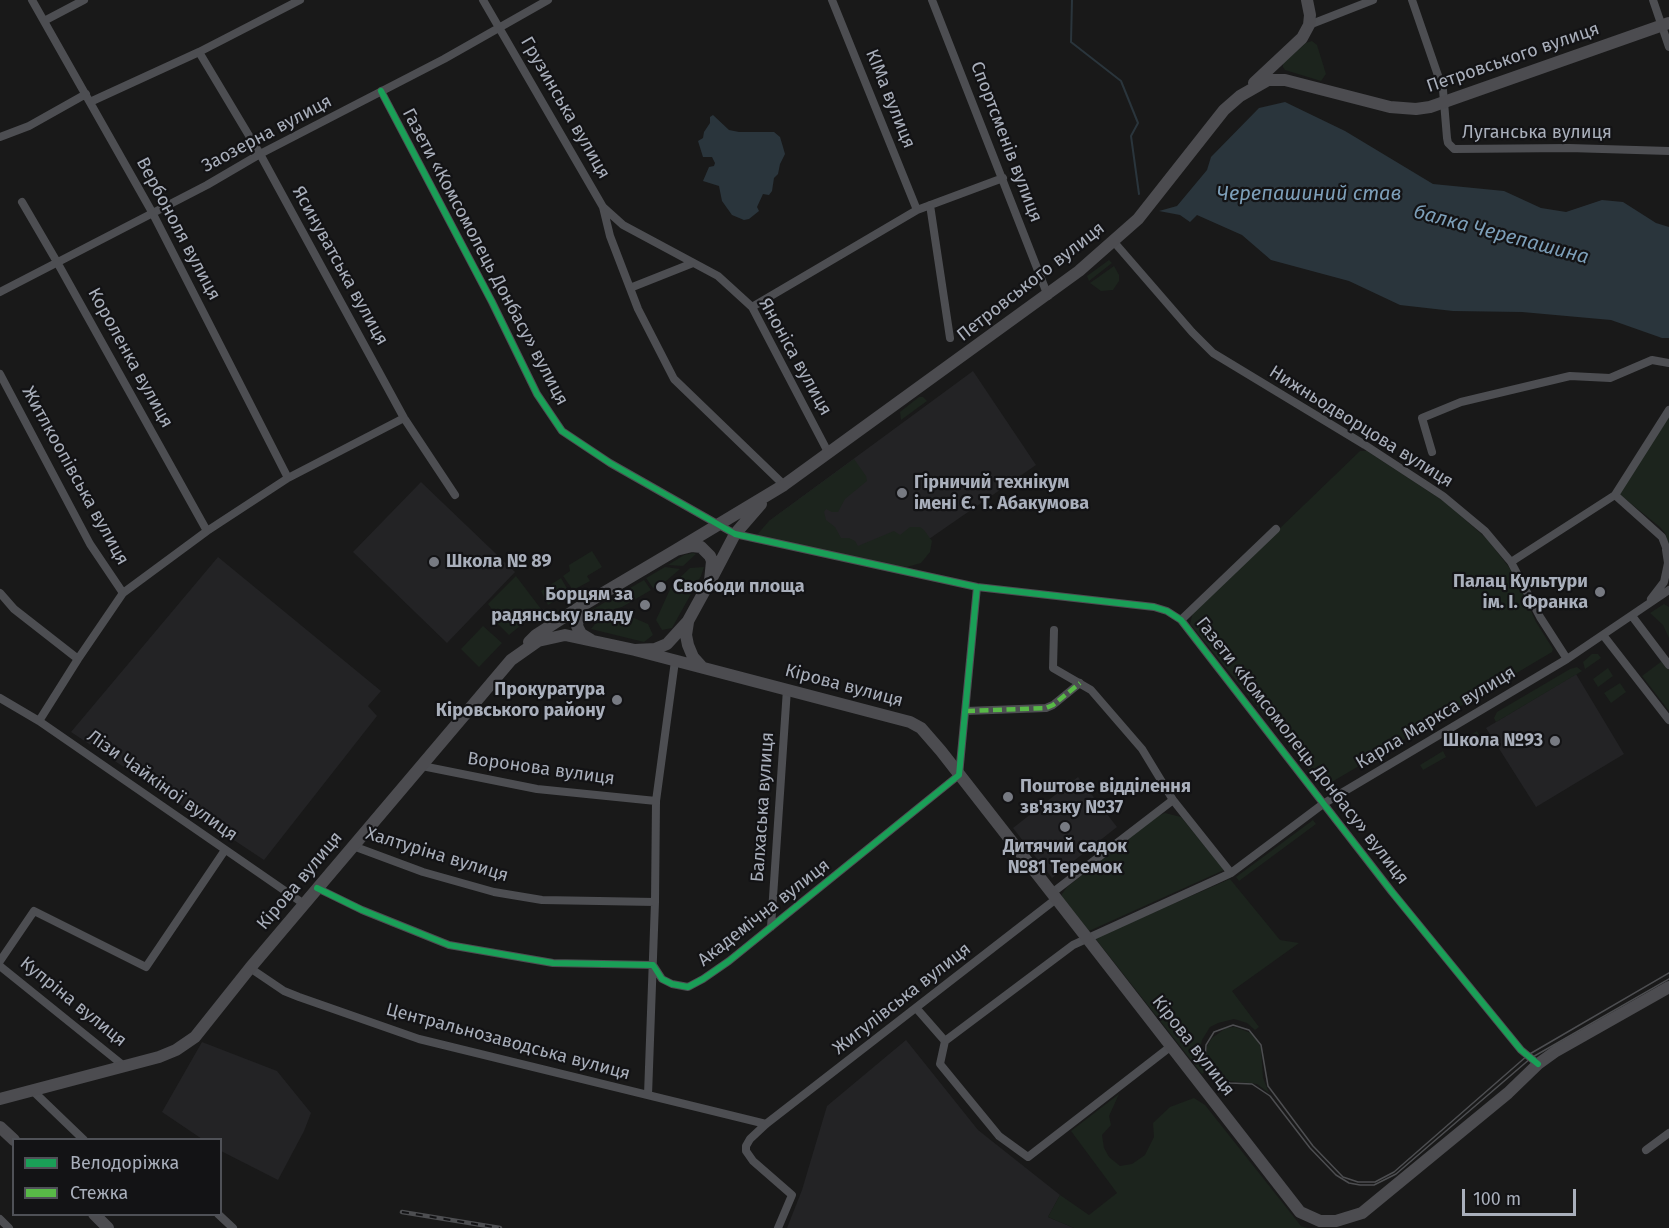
<!DOCTYPE html>
<meta charset="utf-8">
<style>
body{margin:0}
#map{position:relative;width:1669px;height:1228px;overflow:hidden;background:#191919;font-family:"Fira Sans",sans-serif}
canvas{display:block}
.legend{position:absolute;left:12px;top:1138px;width:210px;height:78px;box-sizing:border-box;background:#131315;border:2px solid #4f5157;margin:0;padding:8px 10px;list-style:none;font-size:18px;color:#a9afbb}
.legend li{display:flex;align-items:center;gap:12px;height:30px}
.legend b{width:30px;border:2px solid #4f5157}
.scale{position:absolute;left:1462px;top:1189px;width:114px;height:27px;box-sizing:border-box;border:3px solid #a9afbb;border-top:0;padding-left:8px;font-size:18px;line-height:21px;white-space:nowrap;color:#a9afbb;-webkit-text-stroke:4px #131315;paint-order:stroke}
</style>
<div id="map">
<canvas width="1669" height="1228"></canvas>
<ul class="legend">
<li><b style="height:8px;background:#1a9f57"></b>Велодоріжка</li>
<li><b style="height:8px;background:#58b947"></b>Стежка</li>
</ul>
<div class="scale">100 m</div>
</div>
<script>
const context = document.querySelector('canvas').getContext('2d');
context.lineJoin = 'round';
function paint(path, color) {
  context.fillStyle = color;
  context.fill(path, 'evenodd');
}
function poly(rows) {
  const path = new Path2D();
  for (const r of rows) {
    path.moveTo(r[0], r[1]);
    for (let i = 2; i < r.length; i += 2) path.lineTo(r[i], r[i + 1]);
  }
  return path;
}
function strokePath(path, color, width, dash) {
  context.strokeStyle = color;
  context.lineWidth = width;
  context.lineCap = dash ? 'butt' : 'round';
  context.setLineDash(dash || []);
  context.stroke(path);
}
function label(font, color, halo, rows, align = 'center') {
  context.font = font + ' "Fira Sans",sans-serif';
  context.lineWidth = 4.5;
  context.setLineDash([]);
  context.textBaseline = 'middle';
  context.strokeStyle = halo;
  context.fillStyle = color;
  for (const [text, x, y, turn = 0] of rows) {
    context.save();
    context.translate(x, y);
    context.rotate((+turn || 0) * Math.PI / 180);
    context.textAlign = isNaN(turn) ? turn : align;
    if (halo) context.strokeText(text, 0, 0);
    context.fillText(text, 0, 0);
    context.restore();
  }
}
const built = poly([
 [973,371,1036,465,890,566,769,521],
 [421,482,515,572,447,643,353,552],
 [218,557,381,691,368,706,377,716,264,860,71,732],
 [1576,674,1624,754,1536,807,1486,728],
 [1078,777,1117,827,1052,878,1013,828],
 [906,1040,978,1130,1060,1195,1048,1217,1074,1228,787,1228,802,1190,827,1106],
 [202,1042,277,1071,311,1113,304,1131,278,1180,221,1151,220,1140,202,1139,162,1112]
]);
const green = poly([
 [1312,41,1317,45,1326,74,1321,81,1285,70,1283,67,1283,63,1306,43],
 [1109,260,1112,263,1089,281,1087,276],
 [1114,266,1119,275,1119,281,1113,290,1101,291,1090,283],
 [919,397,923,397,927,401,901,420,900,412],
 [1669,416,1669,546,1665,533,1660,527,1619,494],
 [1360,451,1367,451,1445,502,1487,539,1515,575,1536,622,1553,649,1552,652,1422,729,1419,734,1410,736,1330,783,1322,784,1318,781,1190,624,1193,612],
 [854,459,866,476,867,481,845,499,838,512,832,512,826,509,824,512,826,520,835,527,841,538,849,538,855,541,858,546,894,531,900,535,910,527,920,527,924,530,932,541,930,552,921,563,907,567,890,566,755,537,769,521],
 [592,551,602,567,587,576,590,581,573,590,563,576,570,571,569,565],
 [693,553,696,554,683,566,668,565,684,555],
 [665,567,680,569,666,581,653,588,646,578],
 [704,567,701,576,672,628,662,630,656,620,672,585,690,568],
 [516,576,541,609,509,635,490,616,494,612,488,604],
 [561,578,569,592,548,605,541,591],
 [644,580,651,590,622,607,592,615,589,614,588,612],
 [1664,604,1669,607,1669,638,1663,625,1650,613],
 [627,615,648,624,653,635,644,642,591,629,595,624],
 [483,626,502,643,479,667,461,649],
 [1592,654,1598,654,1601,658,1585,669,1583,662],
 [1662,661,1669,670,1669,711,1642,676],
 [1577,667,1582,671,1496,722,1494,718,1497,712,1570,669],
 [1608,668,1613,676,1598,687,1593,679],
 [1620,683,1626,692,1611,703,1604,693],
 [1477,731,1480,737,1458,750,1455,744],
 [1443,751,1446,757,1423,770,1420,765],
 [1165,813,1181,817,1224,870,1089,931,1062,897,1062,894,1067,887,1158,816],
 [1313,820,1316,824,1239,881,1236,877],
 [1230,879,1280,940,1299,943,1232,991,1259,1027,1255,1030,1247,1023,1234,1019,1218,1023,1210,1027,1202,1040,1200,1050,1206,1071,1202,1074,1095,938],
 [1235,1027,1251,1033,1257,1040,1261,1048,1263,1078,1269,1093,1257,1084,1229,1081,1220,1078,1213,1072,1208,1064,1206,1055,1207,1046,1212,1038,1226,1028],
 [1119,1094,1109,1116,1111,1125,1102,1135,1104,1148,1109,1157,1120,1166,1132,1164,1145,1155,1154,1137,1153,1123,1170,1107,1194,1098,1205,1105,1301,1226,1308,1228,1074,1228,1048,1217,1060,1195,1089,1215,1117,1193,1071,1131]
]);
const water = poly([
 [1285,102,1345,131,1433,184,1504,191,1541,208,1566,212,1602,200,1623,202,1656,223,1669,227,1669,338,1662,338,1611,320,1522,312,1453,311,1400,305,1349,281,1271,260,1242,235,1197,215,1190,222,1180,215,1159,211,1177,206,1207,170,1211,157,1259,108],
 [713,115,729,130,739,132,774,132,780,137,783,147,785,154,780,164,778,174,774,178,772,191,769,195,763,194,757,207,759,211,749,219,744,220,732,215,722,201,719,186,703,181,709,167,714,166,715,163,712,157,703,157,698,141,703,138,704,132,710,123,710,117]
]);
const stream = poly([
 [1072,0,1071,42,1121,81,1138,123,1131,136,1139,194]
]);
const minor = poly([
 [32,0,152,212,288,478],
 [483,0,603,207,610,236,638,309,674,379,784,485],
 [832,0,917,210],
 [932,0,1048,296],
 [1412,0,1443,90,1447,138,1448,143,1454,149,1569,148,1669,151],
 [1653,0,1669,47],
 [44,21,84,0],
 [1309,25,1373,0],
 [199,52,260,154,404,418,455,495],
 [381,91,492,302,537,394,562,431,610,463,735,534,977,587,1154,607,1167,611,1181,620,1392,892,1521,1050,1538,1064],
 [90,102,199,52,300,0],
 [0,137,29,126,86,94],
 [22,202,57,262,207,531],
 [930,205,950,338],
 [603,207,623,225,718,276,752,307,829,454],
 [1114,242,1192,332,1213,353,1365,445,1443,496,1485,531,1511,562,1540,617,1567,659],
 [630,288,693,263],
 [0,292,207,185,260,154,444,59,548,0],
 [752,307,917,210,1003,178],
 [0,374,90,544,123,593],
 [1432,452,1422,418,1461,402,1570,376,1610,378,1652,360,1669,363],
 [1615,495,1662,537,1669,555],
 [1511,562,1615,495,1669,410],
 [0,593,14,609,78,659],
 [1651,599,1664,582,1668,563,1666,550],
 [1632,616,1669,665],
 [1181,620,1276,529],
 [1054,630,1053,668,1091,690,1142,749,1173,800,1231,873],
 [1603,635,1669,720],
 [0,698,39,721,304,904],
 [966,711,1046,708,1053,705,1080,683],
 [39,721,78,659,123,593,207,531,288,478,404,418],
 [422,766,537,789,656,801],
 [353,846,423,872,494,892,542,900,655,902],
 [317,888,362,910,449,945,553,963,653,965,662,979,672,984,688,987,703,979,729,961,959,775,977,587],
 [1052,893,1173,800],
 [771,927,787,689],
 [0,961,34,911,146,967,225,850],
 [0,966,124,1066],
 [250,968,284,991,299,997,419,1039,766,1124],
 [917,1009,945,1041,940,1064,999,1136,1028,1157,1170,1047],
 [945,1041,1073,945,1231,873,1323,804,1567,659,1669,590],
 [33,1091,84,1140],
 [648,1095,655,902,656,801,675,661],
 [1646,1150,1669,1133],
 [218,1214,233,1228],
 [0,1219,9,1228],
 [778,1228,792,1195,753,1161,746,1151,746,1146,750,1139,766,1124,1056,899]
]);
const secondary = poly([
 [1254,83,1302,38,1309,25,1310,15,1307,0],
 [676,550,784,485,1079,271,1138,219,1224,110,1240,96,1268,80,1285,80,1390,107,1416,109,1430,107,1669,23],
 [713,576,735,534,761,504],
 [688,622,686,635,688,645,693,657,702,667],
 [529,642,536,635,583,605],
 [635,650,910,722,921,728,941,751,1087,938,1300,1212,1320,1221,1336,1221,1362,1213,1508,1093,1538,1064,1556,1051,1669,987],
 [0,1099,159,1057,176,1050,195,1037,250,968,511,660,538,641,565,635,635,650,655,649,667,644,688,621,710,581,712,561,710,556,701,547,692,546,676,550,583,605,579,611,577,626,581,634,591,640],
 [0,1127,14,1140],
 [94,1214,108,1228]
]);
const tram = poly([
 [1669,973,1528,1055,1394,1172,1375,1182,1358,1182,1343,1177,1313,1146,1268,1086,1261,1045,1249,1030,1233,1025,1214,1032,1206,1045,1205,1059,1211,1072,1220,1080,1230,1083,1252,1084,1270,1096,1310,1148,1336,1175,1349,1183,1360,1185,1374,1185,1396,1174,1531,1058,1669,979]
]);
const rail = poly([
 [402,1212,500,1228]
]);
const quiet = poly([
 [966,711,1046,708,1053,705,1080,683]
]);
const cycleway = poly([
 [381,91,492,302,537,394,562,431,610,463,735,534,977,587,1154,607,1167,611,1181,620,1392,892,1521,1050,1538,1064],
 [317,888,362,910,449,945,553,963,653,965,662,979,672,984,688,987,703,979,729,961,959,775,977,587]
]);
const markers = [
 [902,493,6,"#777a82"],
 [434,562,6,"#777a82"],
 [661,587,6,"#777a82"],
 [1600,592,6,"#777a82"],
 [645,605,6,"#777a82"],
 [617,700,6,"#777a82"],
 [1555,741,6,"#777a82"],
 [1008,797,6,"#777a82"],
 [1065,827,6,"#777a82"]
];
const streetNames = [
 ["Петровського вулиця",1513,58,-19],
 ["КІМа вулиця",890,99,68],
 ["Грузинська вулиця",565,108,60],
 ["Луганська вулиця",1537,133],
 ["Заозерна вулиця",267,134,-28],
 ["Спортсменів вулиця",1006,142,69],
 ["Вербоноля вулиця",178,229,62],
 ["Газети «Комсомолець Донбасу» вулиця",485,257,62],
 ["Ясинуватська вулиця",340,266,61],
 ["Петровського вулиця",1031,282,-38],
 ["Яноніса вулиця",795,357,61],
 ["Короленка вулиця",130,358,61],
 ["Нижньодворцова вулиця",1361,427,32],
 ["Житлкоопівська вулиця",75,476,61],
 ["Кірова вулиця",844,686,15],
 ["Карла Маркса вулиця",1436,718,-31],
 ["Газети «Комсомолець Донбасу» вулиця",1302,751,52],
 ["Воронова вулиця",541,769,8],
 ["Лізи Чайкіної вулиця",162,786,35],
 ["Балхаська вулиця",763,807,-86],
 ["Халтуріна вулиця",437,855,17],
 ["Кірова вулиця",300,881,-50],
 ["Академічна вулиця",764,913,-38],
 ["Жигулівська вулиця",902,999,-38],
 ["Купріна вулиця",73,1002,39],
 ["Центральнозаводська вулиця",508,1042,15],
 ["Кірова вулиця",1193,1046,52]
];
const poiNames = [
 ["Гірничий технікум",914,483],
 ["імені Є. Т. Абакумова",914,504],
 ["Школа № 89",446,562],
 ["Палац Культури",1588,582,"right"],
 ["ім. І. Франка",1588,603,"right"],
 ["Свободи площа",673,587],
 ["Борцям за",633,595,"right"],
 ["радянську владу",633,616,"right"],
 ["Прокуратура",605,690,"right"],
 ["Кіровського району",605,711,"right"],
 ["Школа №93",1543,741,"right"],
 ["Поштове відділення",1020,787],
 ["зв'язку №37",1020,808],
 ["Дитячий садок",1065,847,"center"],
 ["№81 Теремок",1065,868,"center"]
];
const waterNames = [
 ["Черепашиний став",1309,194],
 ["балка Черепашина",1501,235,15]
];
paint(built, '#232325');
paint(green, '#1c241d');
paint(water, '#2a353c');
strokePath(stream, '#2a353c', 2);
strokePath(minor, '#4d4e52', 8);
strokePath(secondary, '#4c4c50', 12);
strokePath(tram, '#4d4e51', 1.5);
strokePath(rail, '#4d4e51', 4.5);
strokePath(rail, '#131315', 2, [7]);
strokePath(quiet, '#58b947', 4.5, [9, 4.5]);
strokePath(cycleway, '#1a9f57', 6);
for (const [x, y, r, color] of markers) {
  const dot = new Path2D();
  dot.arc(x, y, r, 0, 2 * Math.PI);
  context.fillStyle = color;
  context.fill(dot);
  strokePath(dot, '#131315', 2);
}
label('18px', '#a9afbb', '#131315', streetNames);
label('bold 18px', '#a9afbb', '#131315', poiNames, 'left');
label('italic 20px', '#7d9fb9', '#131315', waterNames);
</script>
